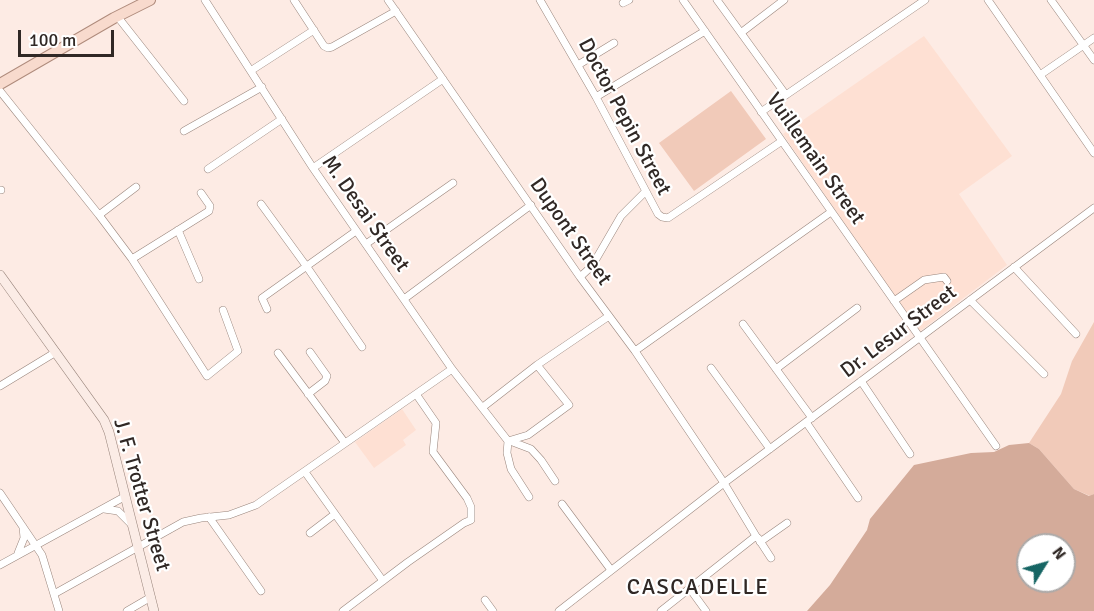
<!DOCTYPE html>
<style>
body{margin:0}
#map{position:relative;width:1094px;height:611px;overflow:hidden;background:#fdebe4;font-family:Signika,sans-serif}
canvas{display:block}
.north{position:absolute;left:1016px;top:533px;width:60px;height:60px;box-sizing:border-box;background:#fff;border:2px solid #aca9a8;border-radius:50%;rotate:53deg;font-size:16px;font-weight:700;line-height:24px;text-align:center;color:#302825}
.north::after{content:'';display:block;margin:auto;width:21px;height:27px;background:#166564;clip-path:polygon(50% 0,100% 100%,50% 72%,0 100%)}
.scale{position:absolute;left:18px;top:30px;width:96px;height:27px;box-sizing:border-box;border:3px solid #302825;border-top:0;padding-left:8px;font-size:18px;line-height:21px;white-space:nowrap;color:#302825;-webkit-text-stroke:4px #fff;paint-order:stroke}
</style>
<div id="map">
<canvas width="1094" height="611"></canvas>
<div class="north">N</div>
<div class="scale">100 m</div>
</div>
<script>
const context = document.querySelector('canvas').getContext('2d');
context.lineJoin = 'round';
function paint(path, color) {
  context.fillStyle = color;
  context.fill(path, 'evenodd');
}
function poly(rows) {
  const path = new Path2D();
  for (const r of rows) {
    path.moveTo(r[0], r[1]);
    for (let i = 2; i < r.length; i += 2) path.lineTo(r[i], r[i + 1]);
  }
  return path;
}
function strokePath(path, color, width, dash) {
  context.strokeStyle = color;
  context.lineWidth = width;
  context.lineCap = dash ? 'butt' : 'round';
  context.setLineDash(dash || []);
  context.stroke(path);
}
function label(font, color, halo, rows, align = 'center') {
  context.font = font + ' Signika,sans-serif';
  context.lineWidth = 4.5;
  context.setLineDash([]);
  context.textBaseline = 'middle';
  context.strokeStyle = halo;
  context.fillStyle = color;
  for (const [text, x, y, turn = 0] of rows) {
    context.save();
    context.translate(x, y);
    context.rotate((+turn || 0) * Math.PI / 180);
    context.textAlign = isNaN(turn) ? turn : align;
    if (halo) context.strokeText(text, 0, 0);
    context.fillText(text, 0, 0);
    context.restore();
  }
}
const built = poly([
 [924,36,1012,156,959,194,1007,265,919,332,783,134],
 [402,409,416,430,403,440,406,445,374,468,355,442]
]);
const green = poly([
 [731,91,766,139,694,191,659,143],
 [1094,322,1094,494,1090,496,1074,489,1039,449,1029,443,1061,394,1072,361]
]);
const forest = poly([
 [1029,443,1039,449,1074,489,1089,496,1094,494,1094,611,807,611,830,585,867,530,870,519,914,465,971,453,994,452,1009,445],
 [1028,545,1064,545,1064,581,1028,581]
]);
const street = poly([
 [205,0,313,168,452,369,508,441],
 [294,0,324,46,328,48,332,47,396,11],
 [388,0,580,277,635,351,724,483,756,536,661,611],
 [540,0,596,97,658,214,662,217,668,218,782,141],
 [683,0,996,446],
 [717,0,786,95],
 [988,0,1094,153],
 [1051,0,1094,60],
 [623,3,629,0],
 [117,16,184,101],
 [742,32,784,0],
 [578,65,614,43],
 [252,70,314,30],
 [1040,75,1094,38],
 [0,91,99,215,132,259,207,376,238,351,223,310],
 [596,97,705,31],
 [761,112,925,0],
 [184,131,262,87],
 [313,168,443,79],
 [208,169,282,119],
 [0,190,1,190],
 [261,204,307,267,362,347],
 [99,215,136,187],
 [178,230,199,279],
 [366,244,453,183],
 [132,259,209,211,210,206,201,193],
 [1014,267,1076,334],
 [580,277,592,266,621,216,645,192],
 [404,299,531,205],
 [970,300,1044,374],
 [894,301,924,280,944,277,947,281],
 [267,309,262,298,356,231],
 [743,324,812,418],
 [635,351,831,212],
 [278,353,345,443],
 [537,365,609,316],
 [711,368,770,449],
 [776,369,857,308],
 [861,381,910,454],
 [0,386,56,352],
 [308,394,325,381,327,376,310,352],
 [483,407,537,365,569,405,528,435,508,441],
 [806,422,858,498],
 [508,441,507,453,511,469,529,497],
 [510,441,531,449,541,460,555,481],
 [305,472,383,581],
 [0,493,42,555,59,611],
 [562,504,611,570],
 [104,509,118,511,131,524],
 [209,517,261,591],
 [310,533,335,514],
 [758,538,771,558],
 [760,542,787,523],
 [18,553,24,538,23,527],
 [0,565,124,497],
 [690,589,706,611],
 [54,594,183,522,201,518,229,515,256,505,452,369],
 [485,600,493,611],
 [127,611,151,597],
 [343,611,408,562,464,523,471,520,471,507,467,498,433,452,436,423,416,394],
 [559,611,724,483,1094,208]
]);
const secondary = poly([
 [0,275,104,420,109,432,154,611]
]);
const primary = poly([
 [0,84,114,18,150,0]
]);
const streetNames = [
 ["Doctor Pepin Street",624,117,62],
 ["Vuillemain Street",815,159,55],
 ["M. Desai Street",365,214,55],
 ["Dupont Street",570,232,55],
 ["Dr. Lesur Street",899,332,-37],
 ["J. F. Trotter Street",141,495,74]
];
const neighbourhoodNames = [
 ["CASCADELLE",698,588]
];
paint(built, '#fee0d3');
paint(green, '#f1cab9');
paint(forest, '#d4ab9a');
strokePath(street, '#99857c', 8);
strokePath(secondary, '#99857c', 10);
strokePath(primary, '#af8b7c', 12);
strokePath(street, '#fff', 7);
strokePath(secondary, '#fbece6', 9);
strokePath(primary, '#f8dacd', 10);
label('21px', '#302825', '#fff', streetNames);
context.letterSpacing = '1.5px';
label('22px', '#302825', '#fff', neighbourhoodNames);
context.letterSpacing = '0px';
</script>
